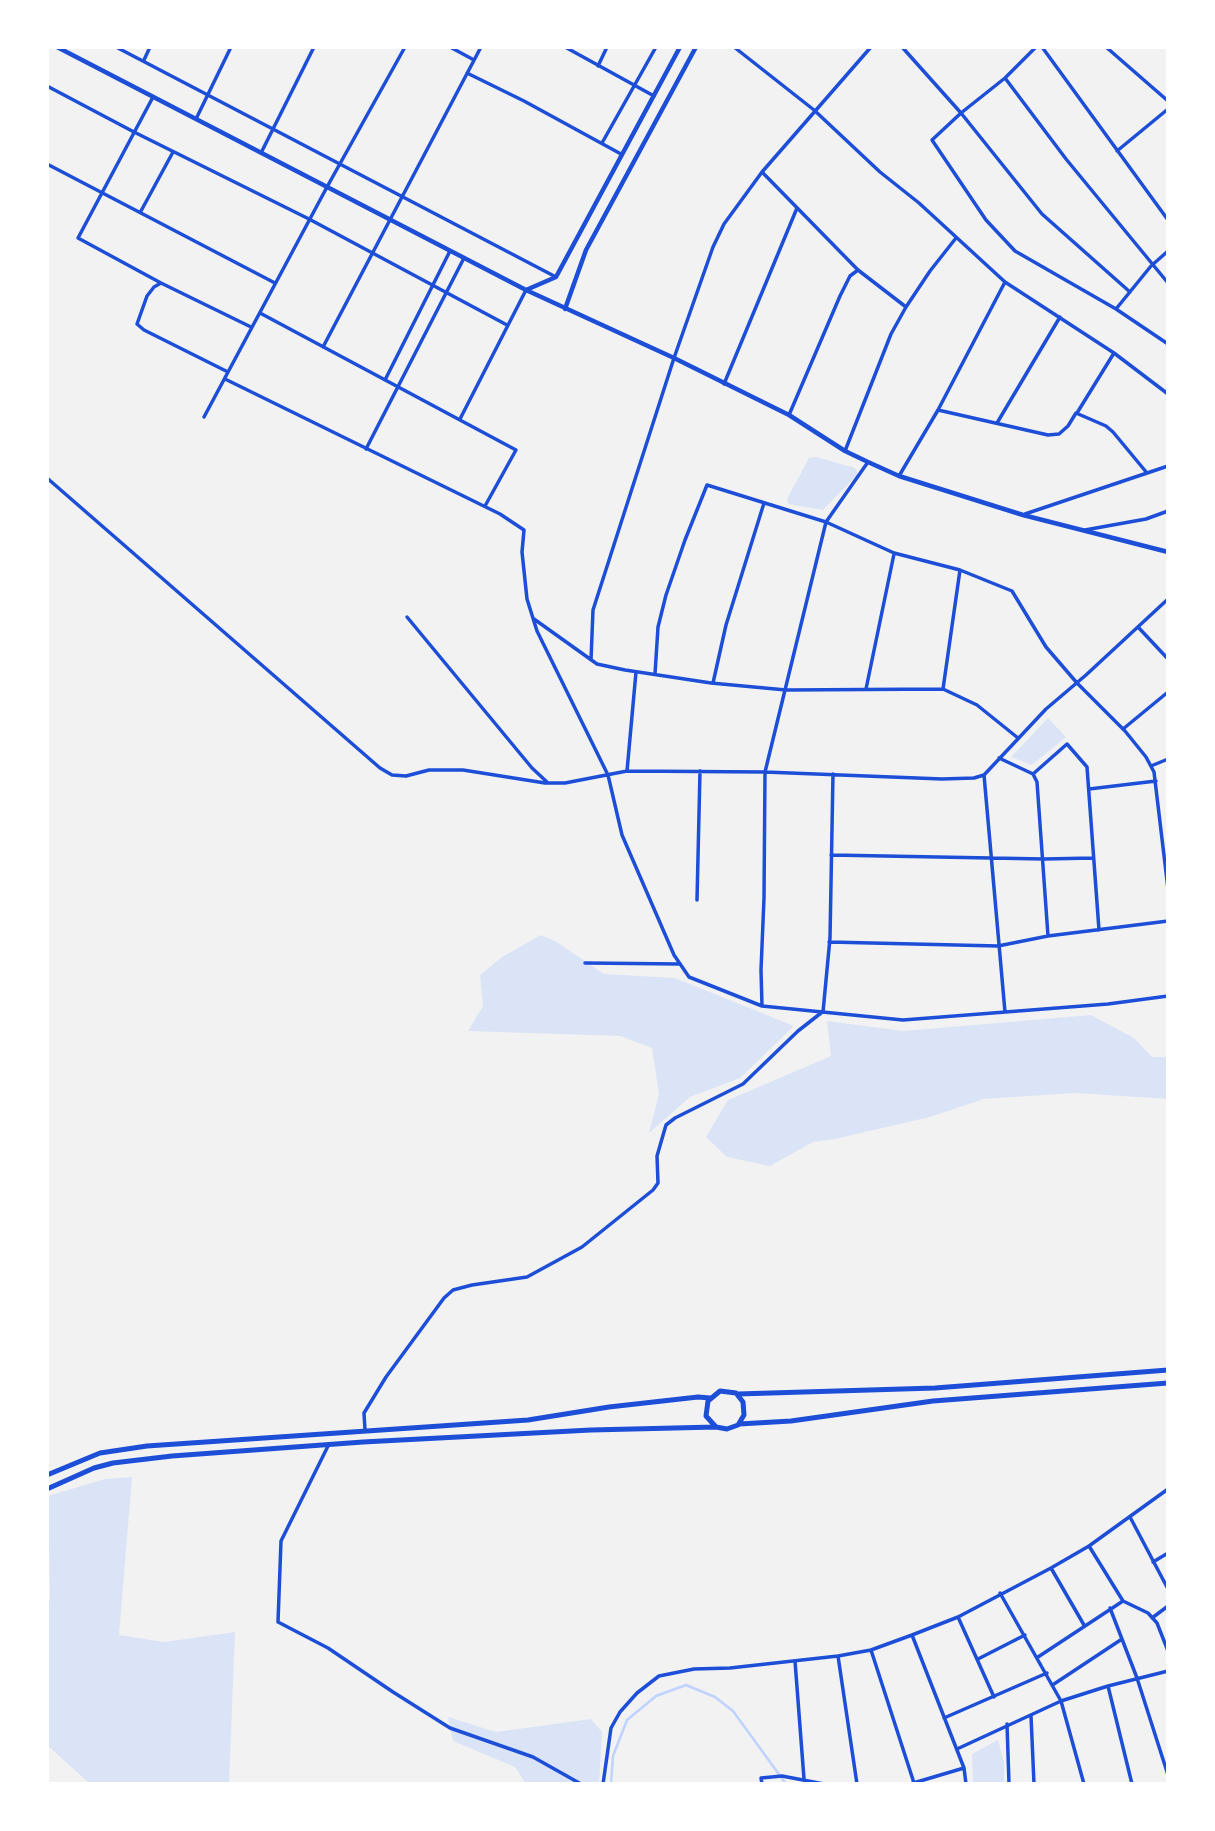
<!DOCTYPE html>
<style>
body{margin:0}
#map{position:relative;width:1215px;height:1831px;overflow:hidden;background:#f2f2f2;font-family:"Golos Text",sans-serif}
canvas{display:block}
.frame{position:absolute;inset:0;border:49px solid #fff;pointer-events:none}
</style>
<div id="map">
<canvas width="1215" height="1831"></canvas>
<div class="frame"></div>
</div>
<script>
const context = document.querySelector('canvas').getContext('2d');
context.lineJoin = 'round';
function paint(path, color) {
  context.fillStyle = color;
  context.fill(path, 'evenodd');
}
function poly(rows) {
  const path = new Path2D();
  for (const r of rows) {
    path.moveTo(r[0], r[1]);
    for (let i = 2; i < r.length; i += 2) path.lineTo(r[i], r[i + 1]);
  }
  return path;
}
function strokePath(path, color, width, dash) {
  context.strokeStyle = color;
  context.lineWidth = width;
  context.lineCap = dash ? 'butt' : 'round';
  context.setLineDash(dash || []);
  context.stroke(path);
}
const green = poly([
 [816,457,855,468,858,474,823,510,788,504,787,499,809,458],
 [1048,718,1066,737,1032,765,1011,757],
 [541,935,557,942,604,974,675,978,794,1026,740,1078,690,1097,649,1133,659,1094,652,1048,620,1036,468,1031,483,1006,480,975,502,957],
 [1091,1015,1134,1038,1152,1057,1168,1057,1168,1099,1075,1093,984,1099,930,1117,835,1139,813,1142,770,1166,727,1157,706,1137,728,1100,831,1056,827,1021,903,1031],
 [132,1477,119,1635,164,1642,235,1632,229,1784,90,1784,47,1745,47,1609,50,1598,48,1496,105,1479],
 [448,1717,496,1732,591,1719,602,1732,599,1784,526,1784,515,1767,453,1741],
 [998,1740,1004,1762,1004,1784,973,1784,972,1754]
]);
const stream = poly([
 [611,1784,613,1756,627,1720,656,1696,686,1685,715,1697,733,1711,786,1784]
]);
const minor = poly([
 [116,47,556,277],
 [450,47,474,60],
 [565,47,654,96],
 [734,47,814,110,880,172,919,203,1005,282,1114,353,1168,394],
 [902,47,961,113,1042,214,1130,292],
 [1036,47,1005,78,961,113,932,140,986,220,1015,251,1116,309,1168,344],
 [1042,47,1168,220],
 [1106,47,1168,101],
 [144,60,150,47],
 [598,66,607,47],
 [467,73,524,101,621,154],
 [1005,78,1066,159,1168,283],
 [47,86,134,132,309,219,507,325],
 [153,97,78,238,161,283,251,327],
 [196,119,231,47],
 [602,143,656,47],
 [1117,151,1168,109],
 [261,153,314,47],
 [47,164,275,283],
 [762,172,858,270,906,307],
 [141,211,173,152],
 [161,283,154,287,147,296,137,324,144,330,228,372],
 [1116,309,1151,266,1168,251],
 [260,313,516,450,485,506],
 [323,347,481,47],
 [225,379,500,514,524,530,522,552,527,599,537,631,608,775,622,835,674,955,689,977,762,1006,903,1020,1108,1004,1168,996],
 [385,380,450,251],
 [724,384,797,208],
 [938,410,1048,435,1059,434,1068,426,1076,413,1106,426,1113,432,1147,473],
 [1077,413,1114,353],
 [789,415,840,296,850,276,858,270],
 [204,417,327,187,405,47],
 [460,419,526,290],
 [997,423,1060,317],
 [366,449,464,258],
 [845,451,891,334,906,307,930,271,956,238],
 [899,476,938,410,1005,282],
 [47,478,380,768,392,775,406,776,429,770,463,770,545,783,565,783,627,771,765,772,942,779,974,778,984,775,1046,709,1086,675,1168,599],
 [1025,514,1168,466],
 [1085,530,1146,519,1168,511],
 [407,617,532,768,547,782],
 [534,619,597,664,625,670,711,683,786,690,943,689,977,705,1018,738],
 [1138,627,1168,659],
 [591,660,593,610,674,358,713,247,724,224,762,172,871,47],
 [655,674,658,627,666,595,685,540,707,485,826,522,894,553,960,570,1012,591,1046,647,1077,683,1125,731,1146,757,1154,772,1168,889],
 [713,683,726,625,764,503],
 [866,689,894,554],
 [943,689,960,570],
 [1123,729,1168,692],
 [999,758,1033,774,1037,782,1048,936],
 [1151,766,1168,759],
 [627,771,636,672],
 [1033,774,1067,744,1087,767,1099,930],
 [984,775,1005,1012],
 [1089,789,1156,781],
 [831,855,1044,859,1093,858],
 [697,900,700,771],
 [829,942,998,946,1048,936,1168,921],
 [585,963,680,964],
 [762,1006,761,970,764,898,765,772,826,522,868,462],
 [823,1012,830,938,833,774],
 [365,1430,364,1413,386,1377,444,1298,453,1290,472,1285,527,1277,582,1247,653,1190,658,1183,657,1156,666,1125,675,1118,743,1084,798,1031,821,1013],
 [329,1444,281,1541,278,1622,328,1648,393,1692,450,1728,533,1757,581,1784],
 [1130,1517,1168,1589],
 [1089,1546,1123,1601],
 [1153,1562,1168,1553],
 [1051,1568,1084,1625],
 [1000,1593,1061,1701,1084,1784],
 [1110,1608,1137,1678,1168,1775],
 [958,1617,994,1697],
 [1152,1618,1168,1606],
 [912,1635,964,1768,966,1784],
 [871,1650,914,1783],
 [838,1656,857,1784],
 [1038,1657,1123,1601,1148,1613,1157,1623,1168,1651],
 [978,1659,1025,1635],
 [795,1661,804,1779],
 [1054,1684,1122,1639],
 [1108,1686,1132,1784],
 [1031,1716,1034,1784],
 [944,1718,1047,1673],
 [1007,1724,1009,1784],
 [957,1749,1061,1701,1108,1686,1168,1671],
 [603,1784,611,1728,620,1712,637,1693,659,1676,694,1669,730,1668,838,1656,871,1650,912,1635,958,1617,1051,1568,1089,1546,1168,1489],
 [762,1784,761,1778,782,1776,824,1784],
 [910,1784,964,1768]
]);
const tertiary = poly([
 [57,47,526,290,674,358,789,415,845,451,868,462,899,476,1023,515,1168,552],
 [526,290,556,277,680,47],
 [565,309,586,250,696,47]
]);
const secondary = poly([
 [738,1394,935,1388,1168,1370],
 [739,1424,791,1421,933,1401,1168,1383],
 [47,1475,100,1453,147,1446,528,1420,609,1407,698,1397,710,1398],
 [47,1489,94,1468,113,1463,172,1456,363,1442,591,1430,716,1427,727,1429,738,1425,744,1415,743,1402,736,1393,720,1391,708,1401,706,1416,716,1427]
]);
paint(green, '#dbe4f7');
strokePath(stream, '#bfd3fe', 2.5);
strokePath(minor, '#1d4ed8', 3.5);
strokePath(tertiary, '#1d4ed8', 4.5);
strokePath(secondary, '#1d4ed8', 5);
</script>
